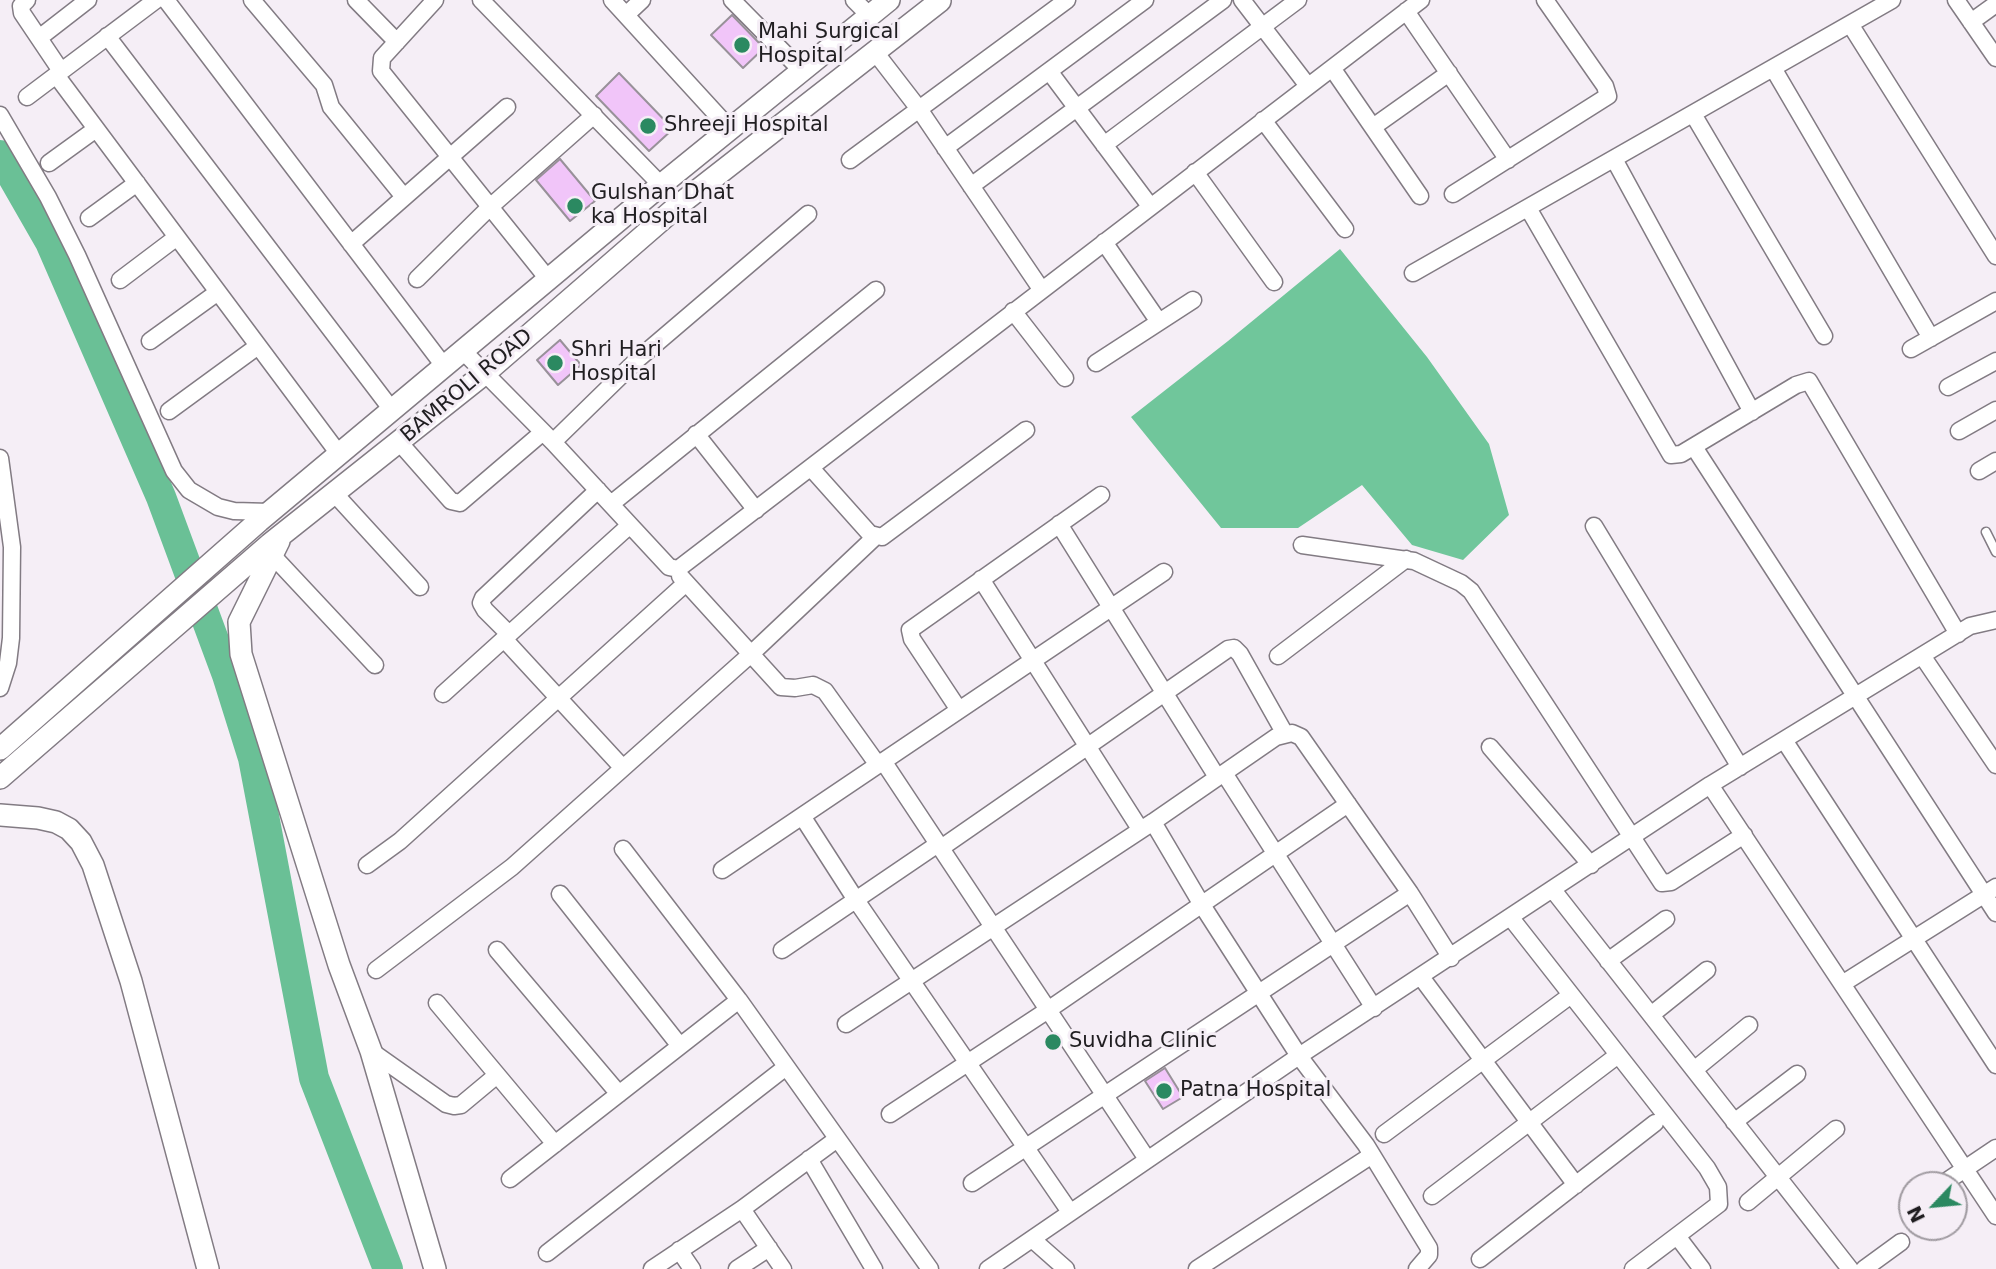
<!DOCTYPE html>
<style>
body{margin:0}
#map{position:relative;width:1996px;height:1269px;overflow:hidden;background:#f5eef6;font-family:"DejaVu Sans",sans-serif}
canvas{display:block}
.north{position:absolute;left:1898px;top:1171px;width:70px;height:70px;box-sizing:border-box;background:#f5eef6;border:2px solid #a09ba1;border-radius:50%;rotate:244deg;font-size:19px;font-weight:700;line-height:28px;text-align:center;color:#201e21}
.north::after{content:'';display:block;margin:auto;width:24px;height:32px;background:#2b8961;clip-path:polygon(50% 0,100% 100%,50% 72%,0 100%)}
</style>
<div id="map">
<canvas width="1996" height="1269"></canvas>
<div class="north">N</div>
</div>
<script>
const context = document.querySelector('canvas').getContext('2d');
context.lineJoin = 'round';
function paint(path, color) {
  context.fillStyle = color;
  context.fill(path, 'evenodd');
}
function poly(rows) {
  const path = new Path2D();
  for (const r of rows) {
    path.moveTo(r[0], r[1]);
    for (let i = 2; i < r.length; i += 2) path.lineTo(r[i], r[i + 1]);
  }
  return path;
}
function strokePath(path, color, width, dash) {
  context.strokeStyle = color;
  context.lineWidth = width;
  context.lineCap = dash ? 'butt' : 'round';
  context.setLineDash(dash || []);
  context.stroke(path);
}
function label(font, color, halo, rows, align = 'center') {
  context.font = font + ' "DejaVu Sans",sans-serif';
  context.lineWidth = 6;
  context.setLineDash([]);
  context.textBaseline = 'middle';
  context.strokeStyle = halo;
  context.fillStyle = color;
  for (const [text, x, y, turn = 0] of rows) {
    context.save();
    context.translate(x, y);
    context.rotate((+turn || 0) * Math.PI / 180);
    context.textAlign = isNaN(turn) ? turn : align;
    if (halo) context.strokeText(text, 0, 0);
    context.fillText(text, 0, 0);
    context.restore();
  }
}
const forest = poly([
 [1340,249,1427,357,1489,444,1509,515,1463,560,1412,545,1362,485,1298,528,1221,528,1131,417,1228,341]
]);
const river = poly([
 [0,155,50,242,161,497,227,675,253,758,314,1078,388,1269]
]);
const building = poly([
 [732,15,764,48,743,68,711,35,732,15],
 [619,73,673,129,649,151,596,96,619,73],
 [560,159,595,201,570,221,536,180,560,159],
 [560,340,581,365,558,385,537,360,560,340],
 [1165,1068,1183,1097,1163,1109,1145,1081,1165,1068]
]);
const service = poly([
 [1986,532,1996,552]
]);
const minor = poly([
 [27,0,21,6,22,13,61,71],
 [166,0,444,366],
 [252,0,324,85,331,107,404,197],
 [356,0,397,42],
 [435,0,382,58,381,71,548,279],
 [481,0,661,185],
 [612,0,730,129],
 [732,0,802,71],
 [854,0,870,16],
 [1242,0,1308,86],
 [1956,0,1996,58],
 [1406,11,1508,160],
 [626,15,642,0],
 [1971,22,1996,4],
 [1850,24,1996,256],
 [107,36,392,410],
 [39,38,88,0],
 [875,52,919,109,1041,289],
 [1332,68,1420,196],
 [1773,68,1931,338],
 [1049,71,1150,206],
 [56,75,339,454],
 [27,97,156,0],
 [1693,114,1824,336],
 [0,115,48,197,77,255,174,471,189,490,218,507,234,511,270,512],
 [1263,120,1345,229],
 [1373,127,1449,73],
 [1104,145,1298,0],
 [945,148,1145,0],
 [1614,159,1752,412],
 [850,160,1067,0],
 [49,163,96,129],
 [1195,172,1274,282],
 [971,186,1223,0],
 [1453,194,1608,96,1605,86,1545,0],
 [1528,208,1671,455,1681,454,1796,385,1809,381,1958,634],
 [89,218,137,183],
 [1104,242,1159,322],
 [351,244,507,107],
 [1413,273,1892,0],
 [417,279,490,207,594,115],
 [120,280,177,237],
 [1013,311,1065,378],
 [150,341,218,292],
 [1911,349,1996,301],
 [463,351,553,442,669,567,678,569,1421,0],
 [1096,363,1193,300],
 [1948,387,1996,361],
 [169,411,258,346],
 [1959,431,1996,410],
 [696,434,756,510],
 [399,442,451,501,460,503,543,432],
 [553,442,638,359,808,214],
 [1694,447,1996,913],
 [0,458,12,547,11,638,8,663,0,688],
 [811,468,870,534,882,537,1026,430],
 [1979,471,1996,461],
 [334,493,420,587],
 [611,504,876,290],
 [1059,524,1217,777],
 [1594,526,1740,767],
 [1302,545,1414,561,1461,583,1471,591,1662,883,1671,882,1744,835],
 [273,556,375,665],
 [680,576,781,687,795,688,813,685,825,691,878,765],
 [981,579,1140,829],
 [509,634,485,610,481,603,483,598,598,490],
 [504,639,622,767],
 [1278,656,1406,559],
 [1923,657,1996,765],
 [443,694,630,525],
 [959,710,912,639,910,630,1101,495],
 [1784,740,1996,1065],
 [1490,747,1591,865],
 [883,761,1147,1159],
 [1224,773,1374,1008],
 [1710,785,1996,1216],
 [802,816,856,900,1070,1212],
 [1153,822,1202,905,1299,1056,1366,1145,1429,1248,1429,1255,1417,1269],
 [941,848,1228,649,1234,648,1240,654,1285,734],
 [623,849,739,1000,930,1269],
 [367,865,400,841,686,583],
 [722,870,1164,572],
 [1553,890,1850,1269],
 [560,894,680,1046],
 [1511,918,1707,1168,1718,1187,1719,1204,1633,1269],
 [497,950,619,1094],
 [782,950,938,844],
 [1608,961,1666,919],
 [376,970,512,867,751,654,875,537],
 [1421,977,1576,1185],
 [1842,984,1996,887],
 [437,1003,555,1144],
 [1651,1015,1707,970],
 [846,1024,1153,822,1276,737,1292,733,1301,737,1410,893,1451,958],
 [371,1051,446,1104,454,1106,461,1105,497,1075],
 [1694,1070,1749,1025],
 [890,1114,1048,1010,1348,804],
 [1734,1122,1797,1074],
 [1384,1134,1571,995],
 [809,1159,874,1269],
 [510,1179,739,1000],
 [972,1183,1410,893],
 [1941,1185,1996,1148],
 [1432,1196,1618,1055],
 [1748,1202,1836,1129],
 [1910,1207,1912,1205],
 [742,1209,783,1269],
 [1677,1236,1702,1269],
 [1032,1239,1066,1269],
 [679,1250,692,1269],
 [547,1253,786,1067],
 [1480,1259,1655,1123],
 [652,1269,742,1209,837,1139],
 [737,1269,769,1248],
 [988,1269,1299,1056,1710,785,1970,626,1996,620],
 [1197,1269,1372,1155],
 [1864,1269,1901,1242]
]);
const tertiary = poly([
 [279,541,239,622,241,654,339,965,371,1051,435,1269],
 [0,749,259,521,661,185,889,0],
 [0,778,270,544,484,374,680,204,940,1],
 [0,815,38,818,56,822,69,829,81,842,93,865,131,981,208,1269]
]);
const markers = [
 [742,45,9,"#2b8961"],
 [648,126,9,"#2b8961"],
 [575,206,9,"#2b8961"],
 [555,363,9,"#2b8961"],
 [1053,1042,9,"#2b8961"],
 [1164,1091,9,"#2b8961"]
];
const poiNames = [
 ["Mahi Surgical",758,33],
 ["Hospital",758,57],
 ["Shreeji Hospital",664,126],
 ["Gulshan Dhat",591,194],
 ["ka Hospital",591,218],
 ["Shri Hari",571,351],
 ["Hospital",571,375],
 ["Suvidha Clinic",1069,1042],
 ["Patna Hospital",1180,1091]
];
const streetNames = [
 ["BAMROLI ROAD",467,386,-40]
];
paint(forest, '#70c69b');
strokePath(river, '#6ac096', 30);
paint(building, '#f1c5f9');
strokePath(building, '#989199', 2);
strokePath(service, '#827b83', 11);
strokePath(minor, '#827b83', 19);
strokePath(tertiary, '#827b83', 24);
strokePath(service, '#fff', 8);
strokePath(minor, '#fff', 16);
strokePath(tertiary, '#fff', 21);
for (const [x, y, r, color] of markers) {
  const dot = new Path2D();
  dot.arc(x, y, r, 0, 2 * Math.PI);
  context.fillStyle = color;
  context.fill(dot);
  strokePath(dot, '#f5eef6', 2.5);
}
label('21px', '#201e21', '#f5eef6', poiNames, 'left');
label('21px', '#201e21', '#f5eef6', streetNames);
</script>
